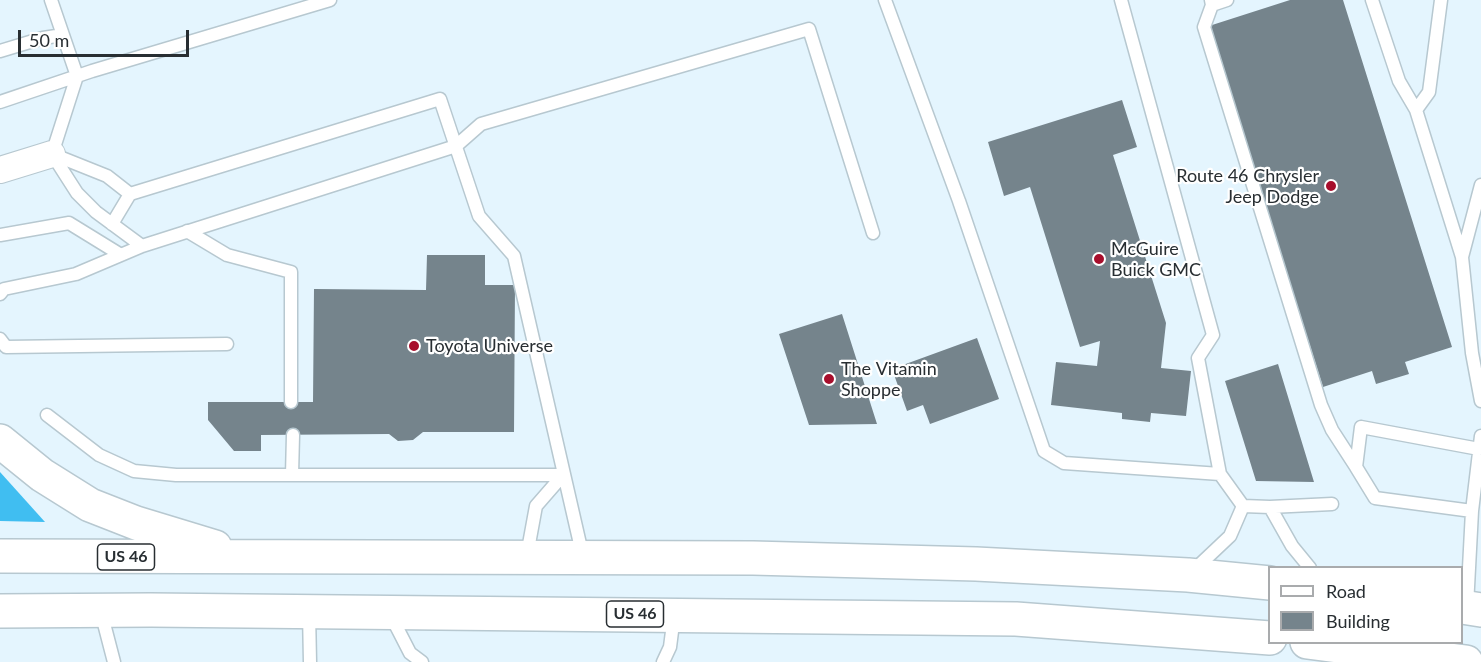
<!DOCTYPE html>
<style>
body{margin:0}
#map{position:relative;width:1481px;height:662px;overflow:hidden;background:#e4f5fe;font-family:Lato,sans-serif}
canvas{display:block}
.legend{position:absolute;left:1268px;top:566px;width:195px;height:78px;box-sizing:border-box;background:#fff;border:2px solid #a9abad;margin:0;padding:8px 10px;list-style:none;font-size:18px;color:#282e32}
.legend li{display:flex;align-items:center;gap:12px;height:30px}
.legend b{width:30px;border:2px solid #a9abad}
.scale{position:absolute;left:18px;top:30px;width:171px;height:27px;box-sizing:border-box;border:3px solid #282e32;border-top:0;padding-left:8px;font-size:18px;line-height:21px;white-space:nowrap;color:#282e32;-webkit-text-stroke:4px #fff;paint-order:stroke}
</style>
<div id="map">
<canvas width="1481" height="662"></canvas>
<ul class="legend">
<li><b style="height:8px;background:#fff"></b>Road</li>
<li><b style="height:16px;background:#75848c"></b>Building</li>
</ul>
<div class="scale">50 m</div>
</div>
<script>
const context = document.querySelector('canvas').getContext('2d');
context.lineJoin = 'round';
function paint(path, color) {
  context.fillStyle = color;
  context.fill(path, 'evenodd');
}
function poly(rows) {
  const path = new Path2D();
  for (const r of rows) {
    path.moveTo(r[0], r[1]);
    for (let i = 2; i < r.length; i += 2) path.lineTo(r[i], r[i + 1]);
  }
  return path;
}
function strokePath(path, color, width, dash) {
  context.strokeStyle = color;
  context.lineWidth = width;
  context.lineCap = dash ? 'butt' : 'round';
  context.setLineDash(dash || []);
  context.stroke(path);
}
function label(font, color, halo, rows, align = 'center') {
  context.font = font + ' Lato,sans-serif';
  context.lineWidth = 4.5;
  context.setLineDash([]);
  context.textBaseline = 'middle';
  context.strokeStyle = halo;
  context.fillStyle = color;
  for (const [text, x, y, turn = 0] of rows) {
    context.save();
    context.translate(x, y);
    context.rotate((+turn || 0) * Math.PI / 180);
    context.textAlign = isNaN(turn) ? turn : align;
    if (halo) context.strokeText(text, 0, 0);
    context.fillText(text, 0, 0);
    context.restore();
  }
}
const forest = poly([
 [0,472,45,522,0,521]
]);
const building = poly([
 [1290,0,1343,0,1452,347,1405,362,1409,374,1376,384,1372,371,1323,387,1209,26],
 [1122,100,1137,147,1113,155,1166,323,1161,368,1191,371,1186,416,1151,413,1150,422,1122,419,1122,413,1051,405,1056,362,1097,366,1100,341,1080,347,1030,187,1004,196,988,142],
 [427,255,485,255,485,285,515,285,514,432,423,432,413,440,398,441,389,434,261,435,261,451,234,451,208,420,208,402,313,402,314,289,426,290],
 [842,314,877,424,809,425,779,334],
 [977,338,999,399,930,424,923,405,907,411,892,369],
 [1278,364,1314,482,1256,481,1225,381]
]);
const service = poly([
 [51,0,77,76,52,154],
 [885,0,959,201,1044,451,1064,463,1220,474],
 [1121,0,1213,335,1198,358,1220,474,1243,506],
 [1211,0,1212,5,1227,0],
 [1372,0,1399,81,1416,110,1429,92,1441,0],
 [1212,5,1204,27,1321,405,1332,430,1356,467],
 [0,51,43,38,63,35],
 [0,102,92,71,330,0],
 [1416,110,1462,257],
 [52,154,77,193,96,212,142,246,456,146,481,124,809,29,873,233],
 [52,154,107,176,130,194],
 [1481,185,1462,257,1472,353,1481,401],
 [112,224,130,194,440,99,479,216,514,256,583,557],
 [187,231,227,255,291,272,291,402],
 [0,235,69,223,121,255],
 [0,294,4,289,76,274,142,246],
 [0,339,6,347,227,344],
 [47,415,99,455,134,471,176,475,563,475],
 [292,475,293,435],
 [1243,506,1270,507,1292,546,1310,568],
 [1270,507,1332,504],
 [1472,511,1375,498,1356,467,1361,427,1479,449],
 [527,555,536,506,563,475],
 [1194,570,1230,536,1243,506],
 [1467,606,1472,511,1481,436],
 [101,612,114,662],
 [309,612,310,662],
 [391,616,410,653,422,662],
 [663,662,670,647,674,616]
]);
const minor = poly([
 [0,170,52,154]
]);
const trunk = poly([
 [0,441,42,475,90,505,136,523,215,547],
 [0,556,753,558,976,564,1188,575,1270,583],
 [1462,607,1481,610],
 [0,611,151,610,1016,619,1270,638],
 [1307,642,1466,662]
]);
const markers = [
 [1331,186,6,"#a70e2c"],
 [1099,259,6,"#a70e2c"],
 [414,346,6,"#a70e2c"],
 [829,379,6,"#a70e2c"]
];
const shields = [
 [126,557,57],
 [635,614,57]
];
const shieldNames = [
 ["US 46",126,557],
 ["US 46",635,614]
];
const poiNames = [
 ["Route 46 Chrysler",1319,176,"right"],
 ["Jeep Dodge",1319,197,"right"],
 ["McGuire",1111,249],
 ["Buick GMC",1111,270],
 ["Toyota Universe",426,346],
 ["The Vitamin",841,369],
 ["Shoppe",841,390]
];
paint(forest, '#40bef1');
paint(building, '#75848c');
strokePath(service, '#b7c8d0', 15);
strokePath(minor, '#b7c8d0', 28);
strokePath(trunk, '#b7c8d0', 36);
strokePath(service, '#fff', 12);
strokePath(minor, '#fff', 26);
strokePath(trunk, '#fff', 33);
for (const [x, y, r, color] of markers) {
  const dot = new Path2D();
  dot.arc(x, y, r, 0, 2 * Math.PI);
  context.fillStyle = color;
  context.fill(dot);
  strokePath(dot, '#fff', 2);
}
for (const [x, y, w] of shields) {
  const box = new Path2D();
  box.roundRect(x - w / 2, y - 13, w, 26, 4.5);
  context.fillStyle = '#fff';
  context.fill(box);
  strokePath(box, '#282e32', 1.5);
}
label('bold 16px', '#282e32', null, shieldNames);
label('18px', '#282e32', '#fff', poiNames, 'left');
</script>
